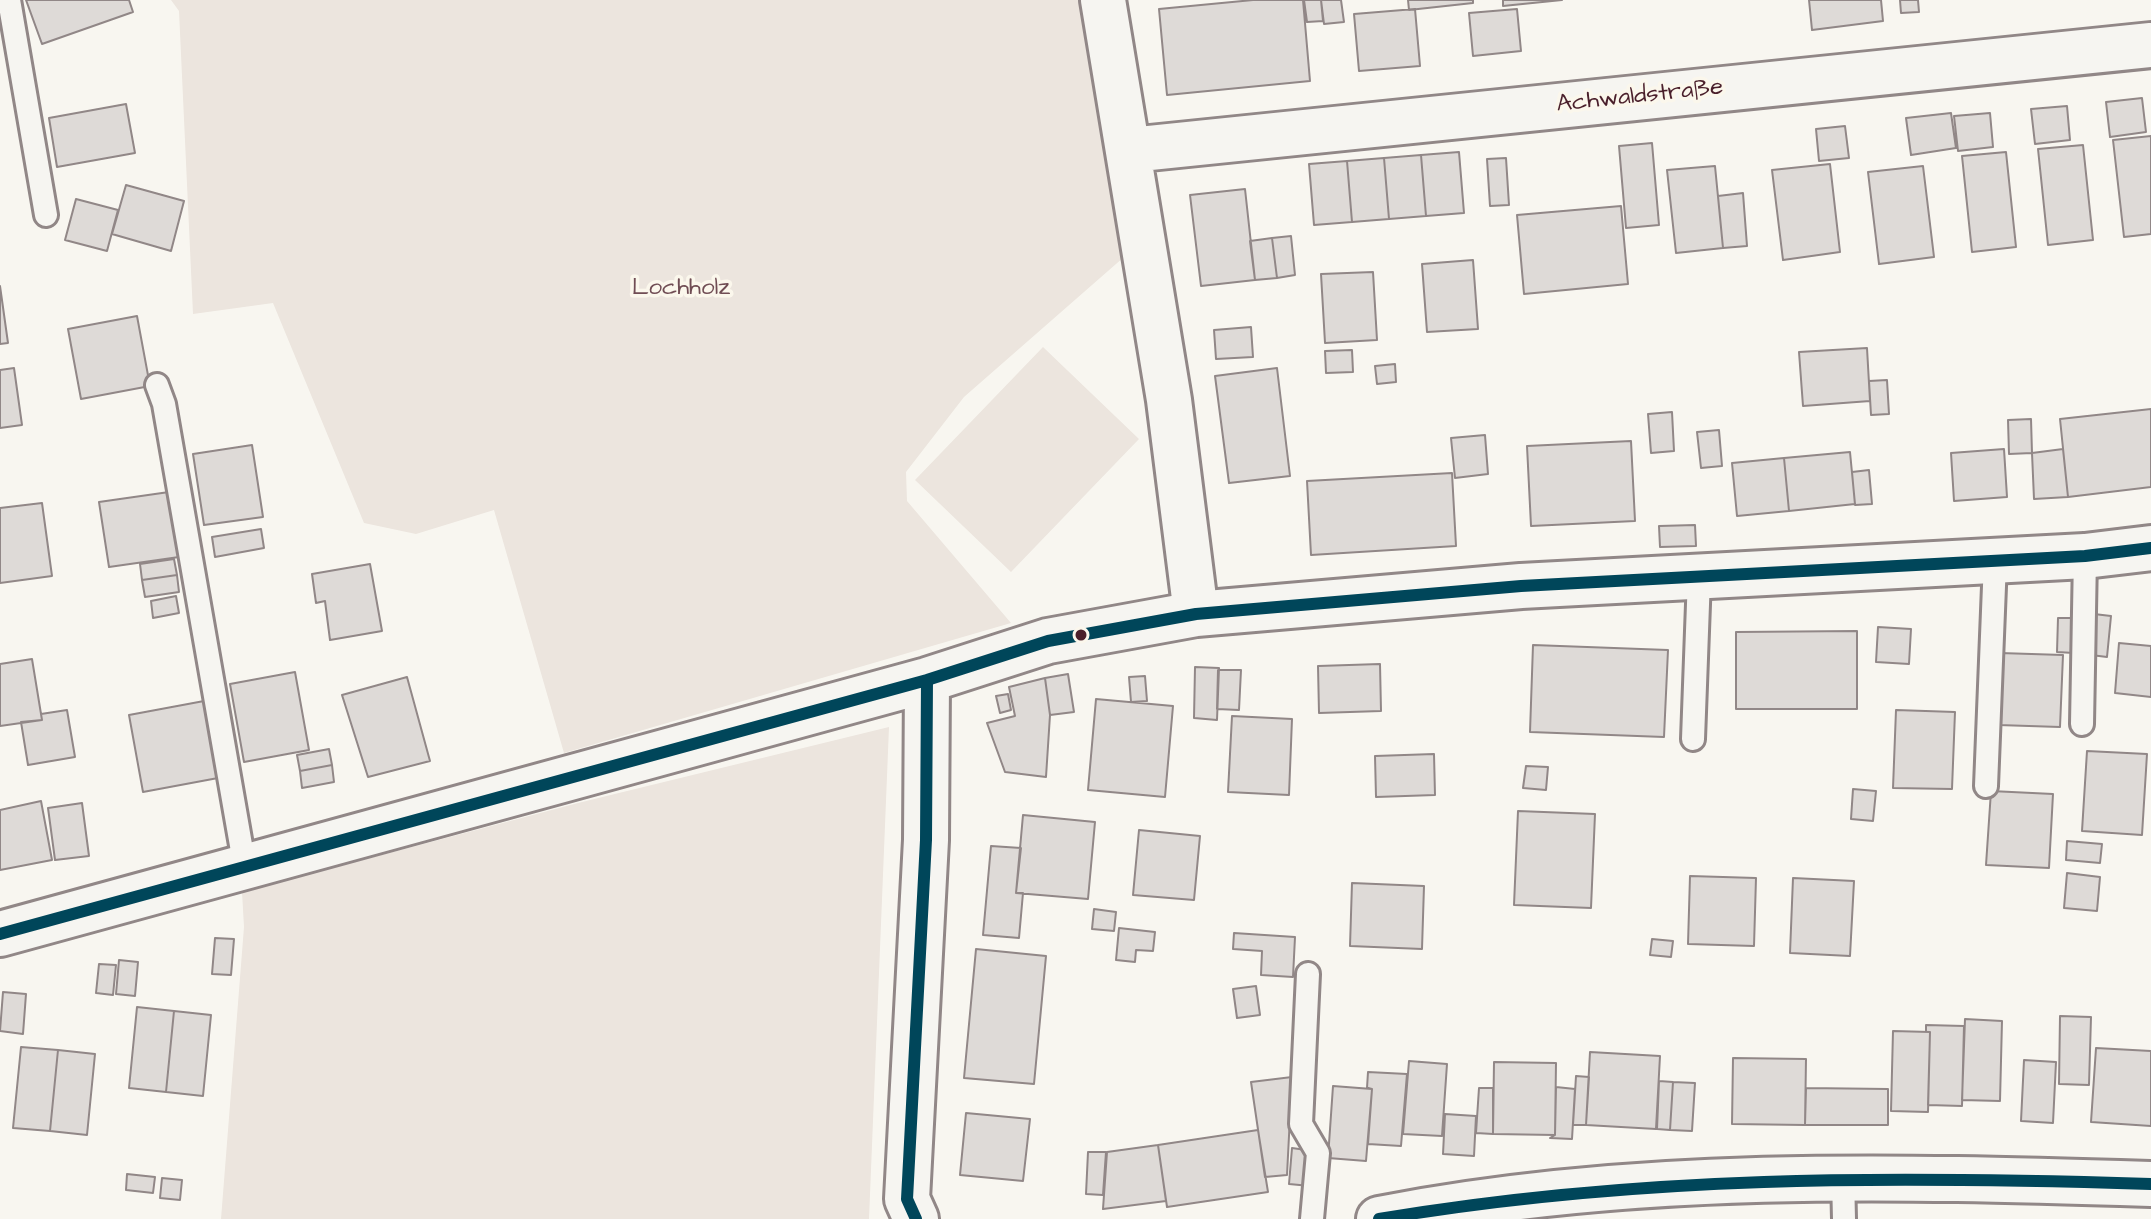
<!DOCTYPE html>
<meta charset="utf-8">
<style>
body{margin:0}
canvas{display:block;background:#f8f6f0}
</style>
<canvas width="2151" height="1219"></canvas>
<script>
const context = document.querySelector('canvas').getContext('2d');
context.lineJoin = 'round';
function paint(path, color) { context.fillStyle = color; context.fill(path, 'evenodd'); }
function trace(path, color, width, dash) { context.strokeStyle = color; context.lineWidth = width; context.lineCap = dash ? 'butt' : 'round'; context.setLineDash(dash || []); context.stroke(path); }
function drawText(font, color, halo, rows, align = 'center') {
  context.font = font + ' "Architects Daughter",sans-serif'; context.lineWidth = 7; context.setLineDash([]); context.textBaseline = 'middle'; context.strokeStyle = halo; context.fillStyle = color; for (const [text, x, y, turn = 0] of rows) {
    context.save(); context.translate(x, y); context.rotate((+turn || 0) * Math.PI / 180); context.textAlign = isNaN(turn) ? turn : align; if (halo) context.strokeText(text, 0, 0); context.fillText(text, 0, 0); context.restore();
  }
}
paint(new Path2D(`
 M171,0H1100L1132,250L964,397L906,472L907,501L1011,623L564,753L494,510L416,534L364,523L273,303L193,314L179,11Z
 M1043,347L1139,439L1011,572L915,480Z
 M889,727L869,1219H221L244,927L242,892L578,803Z`), '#ece5de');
const building = new Path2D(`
 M26,0H129L133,12L42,44Z
 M1253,0H1303L1310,81L1167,95L1159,9Z
 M1304,0H1321L1323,21L1307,22Z
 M1321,0H1341L1344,22L1324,24Z
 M1408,0H1473V3L1409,10Z
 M1503,0H1562L1503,6Z
 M1809,0H1881L1883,21L1812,30Z
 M1900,0H1918L1919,12L1901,13Z
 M1415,9L1420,66L1359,71L1354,14Z
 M1517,9L1521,51L1473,56L1469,13Z
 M2142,98L2146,132L2110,137L2106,102Z
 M126,104L135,153L57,167L49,118Z
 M2067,106L2070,140L2035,144L2031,109Z
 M1951,113L1956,148L1911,155L1906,118Z
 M1990,113L1993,147L1958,151L1954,116Z
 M1845,126L1849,158L1819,161L1816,129Z
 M2151,136V234L2124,237L2113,140Z
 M1652,143L1659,225L1626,228L1619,146Z
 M2083,145L2093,240L2048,245L2038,149Z
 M1459,152L1464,213L1426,216L1421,155Z
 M2006,152L2016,247L1972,252L1962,156Z
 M1421,155L1426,216L1389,219L1384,158Z
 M1384,158L1389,219L1352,222L1347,161Z
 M1506,158L1509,205L1490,206L1487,159Z
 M1347,161L1352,222L1314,225L1309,164Z
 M1830,164L1840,252L1783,260L1772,170Z
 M1715,166L1723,248L1676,253L1667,170Z
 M1923,166L1934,257L1879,264L1868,172Z
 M126,185L184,201L171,251L112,234Z
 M1245,189L1255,280L1201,286L1190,195Z
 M1743,193L1747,246L1723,248L1718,196Z
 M76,199L118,210L107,251L65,240Z
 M1621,206L1628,284L1524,294L1517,215Z
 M1291,236L1295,275L1277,278L1272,238Z
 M1272,238L1277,278L1255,280L1250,241Z
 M1473,260L1478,329L1427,332L1422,264Z
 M1373,272L1377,340L1325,343L1321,274Z
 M0,286L8,343L0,344Z
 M137,316L150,386L81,399L68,329Z
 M1251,327L1253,357L1216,359L1214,330Z
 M1867,348L1870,401L1803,406L1799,352Z
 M1352,350L1353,372L1326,373L1325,351Z
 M1395,364L1396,382L1377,384L1375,366Z
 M14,368L22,425L0,428V370Z
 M1277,368L1290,476L1229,483L1215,376Z
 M1887,380L1889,414L1871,415L1869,381Z
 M2151,409V487L2068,497L2060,419Z
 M1672,412L1674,451L1651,453L1648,414Z
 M2031,419L2032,453L2009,454L2008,420Z
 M1719,430L1722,466L1701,468L1697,432Z
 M1485,435L1488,474L1455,478L1451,438Z
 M1631,441L1635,521L1531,526L1527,446Z
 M252,445L263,517L204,525L193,454Z
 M2004,449L2007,497L1954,501L1951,453Z
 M2063,449L2068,497L2034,499L2032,453Z
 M1850,452L1855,504L1789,511L1784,458Z
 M1784,458L1789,511L1737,516L1732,463Z
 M1869,470L1872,504L1855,505L1852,472Z
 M1452,473L1456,546L1311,555L1307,481Z
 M169,492L179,557L109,567L99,502Z
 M42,503L52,576L0,583V508Z
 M1695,525L1696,546L1660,547L1659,526Z
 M261,529L264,548L215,557L212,537Z
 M174,559L177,575L142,580L140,564Z
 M370,564L382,631L330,640L325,601L316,603L312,574Z
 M177,575L179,592L145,597L142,580Z
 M176,596L179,613L153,618L151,601Z
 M2094,614L2111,616L2107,657L2091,655Z
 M2058,618H2075L2074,653L2057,652Z
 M1878,627L1911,629L1909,664L1876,662Z
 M1857,631V709H1736V632Z
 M2119,643L2151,646V697L2115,693Z
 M1533,645L1668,650L1664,737L1530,732Z
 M2000,653L2063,655L2060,727L1998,725Z
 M32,659L42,720L0,726V664Z
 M1380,664L1381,711L1319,713L1318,666Z
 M1195,667L1219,668L1217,720L1194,718Z
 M1218,670H1241L1239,710L1217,709Z
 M295,672L309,750L244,762L230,684Z
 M1068,674L1074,712L1050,715L1045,678Z
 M1145,676L1147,701L1131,702L1129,677Z
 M407,677L430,761L368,777L342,695Z
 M1045,678L1050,715L1046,777L1005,772L987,723L1015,716L1009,687Z
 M1008,694L1011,710L1000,713L996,696Z
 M1096,699L1173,706L1165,797L1088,790Z
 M204,701L218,778L143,792L129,715Z
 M67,710L75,757L28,765L21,722L42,720L41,714Z
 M1896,710L1955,712L1952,789L1893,788Z
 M1232,716L1292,719L1289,795L1228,792Z
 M329,749L332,765L300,771L297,755Z
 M2087,751L2147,754L2142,835L2082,831Z
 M1434,754L1435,795L1376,797L1375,756Z
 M332,765L334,782L302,788L300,771Z
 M1526,766L1548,767L1546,790L1523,788Z
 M1853,789L1876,791L1873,821L1851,819Z
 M1991,791L2053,794L2049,868L1986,865Z
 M41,801L52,860L0,870V810Z
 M82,803L89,856L55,860L48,808Z
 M1518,811L1595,814L1591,908L1514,905Z
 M1023,815L1095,822L1088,899L1016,893Z
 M1139,830L1200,836L1194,900L1133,895Z
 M2067,841L2102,844L2100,863L2066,860Z
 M991,846L1021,848L1016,893H1023L1019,938L983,935Z
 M2067,873L2100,877L2097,911L2064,908Z
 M1690,876L1756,878L1754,946L1688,944Z
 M1793,878L1854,881L1850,956L1790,953Z
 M1352,883L1424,886L1422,949L1350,946Z
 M1094,909L1116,912L1114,931L1092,929Z
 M1119,928L1155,932L1153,951L1136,950L1135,962L1116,960Z
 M1234,933L1295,937L1293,977L1261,975L1262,951L1233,949Z
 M215,938L234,939L231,975L212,974Z
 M1652,939L1673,941L1671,957L1650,955Z
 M976,949L1046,956L1034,1084L964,1078Z
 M119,960L138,962L135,996L116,994Z
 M99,964L116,965L113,995L96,993Z
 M1256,986L1260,1015L1237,1018L1233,989Z
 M3,992L26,994L23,1034L0,1031Z
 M137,1007L174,1011L166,1092L129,1088Z
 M174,1011L211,1015L203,1096L166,1092Z
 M2060,1016L2091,1017L2089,1085L2059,1084Z
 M1965,1019L2002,1021L2000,1101L1962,1100Z
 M1926,1025L1964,1026L1962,1106L1928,1105L1930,1032H1926Z
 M1893,1031L1930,1032L1928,1112L1891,1111Z
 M21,1047L58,1050L50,1131L13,1128Z
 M2096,1048L2151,1051V1126L2091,1122Z
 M58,1050L95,1054L87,1135L50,1131Z
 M1590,1052L1660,1056L1656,1129L1586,1125Z
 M1733,1058L1806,1059L1805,1125L1732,1124Z
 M2024,1060L2056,1062L2053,1123L2021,1121Z
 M1409,1061L1447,1064L1442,1136L1403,1134Z
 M1494,1062L1556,1063L1555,1135L1493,1134Z
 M1368,1072L1407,1074L1401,1146L1368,1144L1372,1089L1367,1088Z
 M1576,1076L1589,1077L1586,1125H1573Z
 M1292,1077L1287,1175L1265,1177L1251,1082Z
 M1659,1081L1673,1082L1670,1130L1657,1129Z
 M1673,1082L1695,1083L1692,1131L1670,1130Z
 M1333,1086L1372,1089L1366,1161L1328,1158Z
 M1556,1087L1575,1089L1572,1139L1550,1138L1555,1135Z
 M1479,1088H1493V1134L1476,1133Z
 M1806,1088L1888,1089V1125H1805Z
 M966,1113L1030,1119L1023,1181L960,1175Z
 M1445,1114L1476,1116L1474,1156L1443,1154Z
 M1258,1130L1268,1192L1167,1207L1158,1145Z
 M1158,1145L1166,1201L1103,1209L1107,1152Z
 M1292,1148L1313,1151L1310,1186L1289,1184Z
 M1088,1152H1106L1103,1195L1086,1194Z
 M127,1174L155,1177L153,1193L126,1190Z
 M162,1178L182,1180L180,1200L160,1198Z`);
paint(building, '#dedad7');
trace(building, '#918787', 2);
const service = new Path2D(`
 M9,0L46,215
 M157,385L164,404L245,868
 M2082,724L2085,556
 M1693,739L1699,577
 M1986,786L1995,561
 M1308,974L1301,1124L1318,1153L1312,1219
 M1843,1176L1844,1219`);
const minor = new Path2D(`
 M1103,0L1169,400L1196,614
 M1130,150L2151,45
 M0,934L927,680L1048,641L1196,614L1521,586L2085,556L2151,548
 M916,1219L907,1199L926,840L927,680
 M1379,1219C1634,1169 1892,1176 2151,1184`);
trace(service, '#918787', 28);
trace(minor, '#918787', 50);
trace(service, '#f6f5f1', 22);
trace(minor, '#f6f5f1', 44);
trace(new Path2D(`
 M0,934L927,680L1048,641L1196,614L1521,586L2085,556L2151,548
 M916,1219L907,1199L926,840L927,680
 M1379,1219C1641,1175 1886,1176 2151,1184`), '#00465a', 12);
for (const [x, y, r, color] of [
 [1081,635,7,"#4a1f2b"]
]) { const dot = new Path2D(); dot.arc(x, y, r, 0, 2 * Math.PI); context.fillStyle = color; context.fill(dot); trace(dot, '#fbf7ec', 3); }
drawText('24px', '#4a1f2b', '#fbf7ec', [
 ["Achwaldstraße",1640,97,-6]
]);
drawText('24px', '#704d54', '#fbf7ec', [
 ["Lochholz",681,289]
]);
</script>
